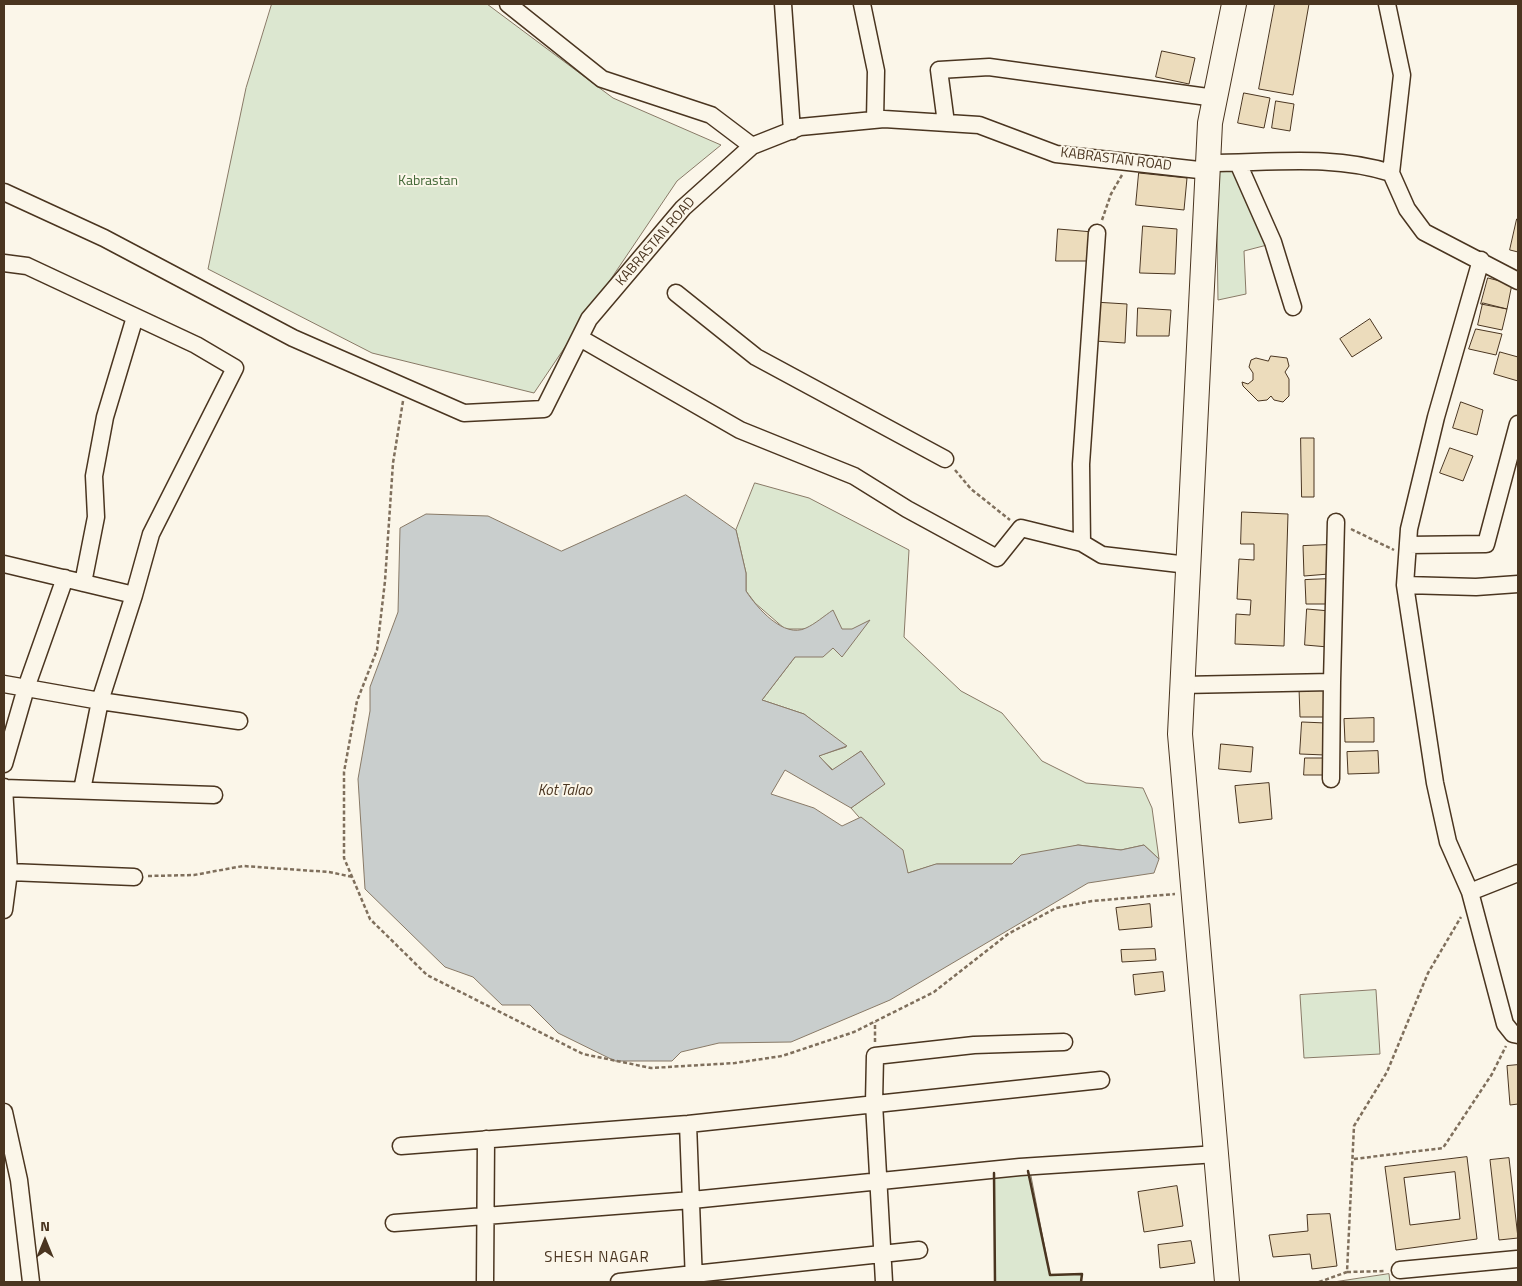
<!DOCTYPE html>
<style>
body{margin:0}
#map{position:relative;width:1522px;height:1286px;overflow:hidden;background:#fbf6e9;font-family:"Titillium Web",sans-serif}
canvas{display:block}
.frame{position:absolute;inset:0;border:5px solid #4a3520;pointer-events:none}
.north{position:absolute;left:20px;top:1216px;width:50px;height:50px;-webkit-text-stroke:4px #fbf6e9;paint-order:stroke;rotate:0deg;font-size:14px;font-weight:700;line-height:20px;text-align:center;color:#4a3520}
.north::after{content:'';display:block;margin:auto;width:18px;height:22px;background:#4a3520;clip-path:polygon(50% 0,100% 100%,50% 72%,0 100%)}
</style>
<div id="map">
<canvas width="1522" height="1286"></canvas>
<div class="frame"></div>
<div class="north">N</div>
</div>
<script>
const context = document.querySelector('canvas').getContext('2d');
context.lineJoin = 'round';
function paint(path, color) { context.fillStyle = color; context.fill(path, 'evenodd'); }
function trace(path, color, width, dash) { context.strokeStyle = color; context.lineWidth = width; context.lineCap = dash ? 'butt' : 'round'; context.setLineDash(dash || []); context.stroke(path); }
function drawText(font, color, halo, rows, align = 'center') {
  context.font = font + ' "Titillium Web",sans-serif'; context.lineWidth = 4; context.setLineDash([]); context.textBaseline = 'middle'; context.strokeStyle = halo; context.fillStyle = color; for (const [text, x, y, turn = 0] of rows) {
    context.save(); context.translate(x, y); context.rotate((+turn || 0) * Math.PI / 180); context.textAlign = isNaN(turn) ? turn : align; if (halo) context.strokeText(text, 0, 0); context.fillText(text, 0, 0); context.restore();
  }
}
const green = new Path2D(`
 M272,4H487L613,98L721,145L677,181L534,393L372,353L208,269L246,88Z
 M1236,169L1267,245L1244,251L1246,294L1218,300L1216,171Z
 M755,483L809,498L909,550L904,637L961,691L1002,713L1042,761L1086,783L1143,788L1152,808L1159,859L1144,845L1121,850L1078,845L1012,864H937L908,873L851,808L884,784L861,751L833,770L818,756L846,747L804,714L762,700L795,657L804,629H785L755,603L746,591V573L736,530Z
 M1376,990L1380,1054L1304,1058L1300,995Z
 M1030,1171L1050,1275L1082,1274L1081,1282H995L994,1173Z
 M1389,1274L1390,1282H1334Z`);
paint(green, '#dce7d0');
trace(green, '#887966', 1);
const water = new Path2D(`
 M686,495L736,530L746,573V591C757,608 784,639 806,628C815,624 824,616 833,610L842,629H852L870,620L842,657L833,648L823,657H795L762,700L804,714L847,746L819,756L832,770L861,751L885,784L851,808L785,770L771,794L814,808L842,826L861,817L903,850L908,873L936,864H1012L1021,855L1078,845L1121,850L1144,845L1159,859L1154,873L1088,883L890,1000L791,1042L719,1043L681,1052L672,1061H615L558,1033L530,1005H502L473,977L445,967L365,889L358,779L370,711V687L398,612L400,528L426,514L488,516L561,551Z`);
paint(water, '#c9cecd');
trace(water, '#887966', 1);
const building = new Path2D(`
 M1275,4H1309L1293,95L1259,89Z
 M1162,51L1195,58L1189,84L1156,77Z
 M1244,93L1270,98L1264,128L1238,123Z
 M1276,101L1294,104L1290,131L1272,128Z
 M1139,173L1187,178L1184,210L1136,205Z
 M1517,219H1518V252L1510,250Z
 M1143,226L1177,229L1175,274L1140,273Z
 M1058,229L1093,232L1092,261H1056Z
 M1488,278L1512,284L1507,309L1481,304Z
 M1094,302L1127,304L1125,343L1095,341Z
 M1483,303L1507,309L1502,330L1478,325Z
 M1138,308L1171,310L1169,336H1137Z
 M1370,319L1382,338L1352,357L1340,339Z
 M1476,329L1502,334L1496,355L1469,349Z
 M1500,352L1518,357V381L1494,374Z
 M1271,356L1287,358L1289,366L1285,372L1289,379V396L1283,402L1274,400L1271,396L1267,400L1258,401L1243,386L1242,382L1248,384L1253,380V373L1249,367L1251,360L1256,358L1268,361Z
 M1461,402L1483,410L1477,435L1453,428Z
 M1301,438H1314V497H1302Z
 M1450,448L1473,456L1463,481L1440,473Z
 M1242,512L1288,514L1284,646L1235,644L1236,614L1250,615L1251,600L1237,599L1239,559L1254,560V544H1241Z
 M1328,545L1329,574L1304,576L1303,546Z
 M1329,579V604H1306L1305,580Z
 M1307,609L1330,611L1328,647L1305,645Z
 M1325,687L1326,717H1300L1299,688Z
 M1374,718V742H1345L1344,719Z
 M1302,722L1326,723L1325,755L1300,754Z
 M1221,744L1253,747L1251,772L1219,769Z
 M1378,751L1379,773L1348,774L1347,752Z
 M1305,758H1324V775H1304Z
 M1269,783L1272,819L1239,823L1235,786Z
 M1150,904L1152,927L1119,930L1116,908Z
 M1155,949L1156,960L1122,962L1121,950Z
 M1163,972L1165,991L1135,995L1133,975Z
 M1518,1065V1104L1510,1105L1507,1066Z
 M1467,1157L1477,1239L1396,1250L1385,1167ZM1455,1172L1460,1219L1410,1225L1404,1178Z
 M1509,1158L1518,1238L1499,1240L1490,1160Z
 M1177,1186L1183,1226L1144,1232L1138,1192Z
 M1330,1214L1337,1266L1312,1269L1310,1254L1273,1257L1269,1235L1308,1231L1307,1215Z
 M1191,1241L1195,1263L1160,1268L1158,1245Z`);
paint(building, '#ecdcbc');
trace(building, '#4a3520', 1);
const minor = new Path2D(`
 M508,4L602,79L711,115L752,146
 M783,4L792,131
 M862,4L876,71L875,120
 M1387,4L1402,75L1391,173
 M946,123L939,70L989,67L1215,98
 M1208,163C1269,163 1333,154 1391,173L1407,209L1424,232L1518,281
 M1238,163L1273,242L1293,307
 M4,192L104,238L293,338L464,413L544,409L589,319L683,208L752,146L800,127L884,119L979,125L1056,154L1208,171
 M1481,260L1436,417L1409,529L1405,585L1435,783L1448,842L1470,892L1505,1024L1513,1034L1518,1035
 M4,263L27,266L196,345L235,368L151,534L134,595L100,701L82,790
 M676,293L756,357L945,459
 M580,338L740,430L854,476L907,509L997,558L1021,528L1082,543L1102,555L1188,565
 M1082,543L1081,464L1097,233
 M1408,545L1486,544L1518,424
 M4,564L134,595
 M83,583L96,517L94,476L105,417L135,317
 M1405,585L1476,587L1518,584
 M4,684L100,701L239,721
 M1182,685L1332,682L1336,522
 M4,764L26,688L65,578
 M1331,779L1332,682
 M4,787L9,872L4,910
 M4,788L214,795
 M9,872L134,877
 M1470,892L1518,873
 M4,1112L19,1180L31,1282
 M688,1124L694,1282
 M401,1146L688,1124L1101,1080
 M394,1223L692,1200L1020,1167L1217,1154
 M1400,1270L1517,1259
 M485,1282L486,1139
 M619,1282L919,1250
 M884,1282L874,1103L875,1056L974,1045L1064,1042`);
const highway = new Path2D(`
 M1227,1282L1180,734L1210,123L1234,4`);
trace(minor, '#4a3520', 19);
trace(highway, '#4a3520', 26);
trace(new Path2D(`
 M1102,220L1111,194L1122,175
 M403,401L393,463L385,581L377,650L357,701L344,772V858L370,919L427,975L583,1054L651,1068L735,1063L782,1056L854,1032L934,992L1008,934L1056,908L1092,901L1175,894
 M955,470L971,489L1010,520
 M1351,529L1394,550
 M148,876L194,875L243,866L329,872L353,877
 M875,1042V1022
 M1354,1159L1443,1148L1492,1074L1506,1046
 M1347,1272L1385,1271
 M1319,1282L1347,1272L1354,1126L1387,1072L1428,973L1461,917`), '#7f6f5c', 2.5, [4, 2.5]);
trace(minor, '#fbf6e9', 16);
trace(highway, '#fbf6e9', 24);
trace(new Path2D(`
 M1028,1171L1050,1275L1082,1274L1081,1282
 M994,1173L995,1282`), '#4a3520', 2.5);
drawText('14px', '#4a3520', '#fbf6e9', [
 ["KABRASTAN ROAD",1116,160,7],
 ["KABRASTAN ROAD",656,242,-49]
]);
drawText('14px', '#436837', '#fbf6e9', [
 ["Kabrastan",428,182]
]);
drawText('italic 15px', '#4a3520', '#fbf6e9', [
 ["Kot Talao",565,791]
]);
context.letterSpacing = '1px';
drawText('15px', '#4a3520', '#fbf6e9', [
 ["SHESH NAGAR",597,1258]
]);
context.letterSpacing = '0px';
</script>
